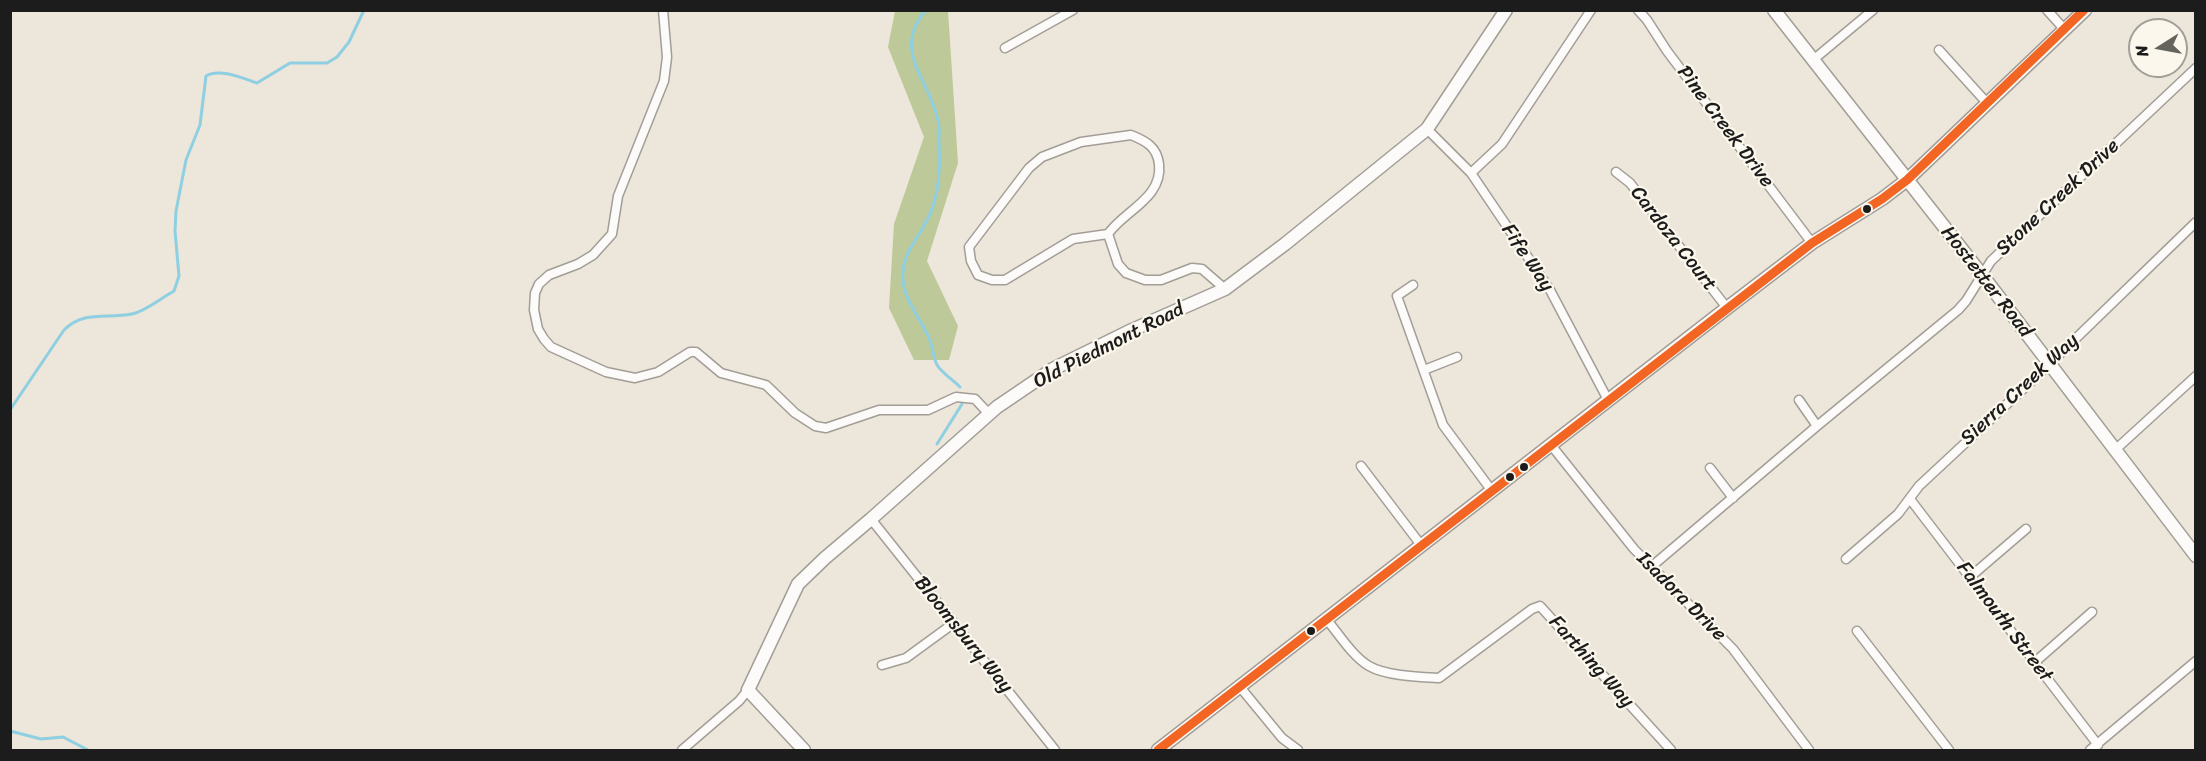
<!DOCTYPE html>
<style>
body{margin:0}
#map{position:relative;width:2206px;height:761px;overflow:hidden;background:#ede6da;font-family:Sriracha,sans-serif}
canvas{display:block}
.frame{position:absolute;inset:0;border:12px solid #1c1c1c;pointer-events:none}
.north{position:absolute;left:2128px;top:18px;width:60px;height:60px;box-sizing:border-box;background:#fbf7ec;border:2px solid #a29f99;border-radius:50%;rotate:259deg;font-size:16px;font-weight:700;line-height:24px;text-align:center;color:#1c1c1c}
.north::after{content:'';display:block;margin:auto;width:21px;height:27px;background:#65635e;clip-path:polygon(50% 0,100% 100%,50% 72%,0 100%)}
</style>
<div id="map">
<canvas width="2206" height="761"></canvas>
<div class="frame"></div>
<div class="north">N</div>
</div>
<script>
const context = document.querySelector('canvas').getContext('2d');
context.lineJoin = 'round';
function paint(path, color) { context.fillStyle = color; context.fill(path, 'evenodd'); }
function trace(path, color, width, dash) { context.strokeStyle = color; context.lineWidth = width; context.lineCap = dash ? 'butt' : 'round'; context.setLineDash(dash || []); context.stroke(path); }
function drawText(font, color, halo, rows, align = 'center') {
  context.font = font + ' Sriracha,sans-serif'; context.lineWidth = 4.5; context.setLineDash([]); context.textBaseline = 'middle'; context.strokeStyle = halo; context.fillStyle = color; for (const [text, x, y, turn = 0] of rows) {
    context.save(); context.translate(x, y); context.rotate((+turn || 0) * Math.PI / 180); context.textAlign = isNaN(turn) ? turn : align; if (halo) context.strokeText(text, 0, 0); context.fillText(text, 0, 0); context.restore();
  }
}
paint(new Path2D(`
 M895,11H948L958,163L927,261L958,326L949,360H914L889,308L894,224L924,137L888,47Z`), '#bdc998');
trace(new Path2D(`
 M926,10C891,50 929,79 938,120C940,127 939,135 939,142C940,163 940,186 933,206C925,234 900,250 903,280C905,302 921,319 929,338C933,347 933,357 937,365C942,373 953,380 960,387
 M10,410L64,330C84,310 106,319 132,314C146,311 161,298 174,291L179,276L175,231L176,211L186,160L200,125L206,76C220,68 242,78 257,83L290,63H327L337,57L349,42L364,10
 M937,444L962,404
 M10,731L41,739L63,737L88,750`), '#8ecfe1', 3);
const street = new Path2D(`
 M663,10L667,57L664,81L618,196L612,234L593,255L578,264L549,275L539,284L535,293L534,310L538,329L544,339L551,347L606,372L635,378L658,372L690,352H696L721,373L766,385L795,413L815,426L826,428L879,410H928L956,397L975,399L989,414
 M1638,10L1647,20L1667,51L1812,243
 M2047,10L2065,30
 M1005,48L1073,10
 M1939,50L1987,103
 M1813,60L1873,10
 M1427,129L1471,173L1550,290L1608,400
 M1131,135C1146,141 1157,147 1159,164C1163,198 1125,210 1108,234L1073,239L1005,280H992L978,275L971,261L969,247L1029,168L1042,157L1081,142Z
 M1616,172L1630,183L1727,308
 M1471,173L1502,144L1591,10
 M1108,234L1118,264L1126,273L1145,280H1161L1192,268L1202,269L1225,289
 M1413,285L1397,296L1443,425L1492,491
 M1424,370L1457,357
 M1799,400L1817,426
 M1551,445L1634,549L1733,649L1809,750
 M2115,450L2196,376
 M1361,466L1421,545
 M1710,468L1733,498
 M1910,499L2098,745
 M871,519L1055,750
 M1846,559L1898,514L1919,486L2036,377L2196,222
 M1651,567L1817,426L1958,310L1966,301L1991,261L2196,68
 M1970,577L2026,529
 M1327,620C1338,633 1353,657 1369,666C1386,676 1420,677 1439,678L1532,609L1540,606L1671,750
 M1857,631L1949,750
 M2035,662L2092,612
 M882,665L906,658L954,623
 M1240,687L1282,738L1298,750
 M682,750L739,701L748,690
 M2090,750L2196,661`);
const secondary = new Path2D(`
 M1774,10L1982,275L2196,556
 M804,750L748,690L798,584L825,558L871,519L997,407L1053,369L1132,330L1225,289L1285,244L1427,129L1506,10
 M1158,750L1727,308L1812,243L1882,199L1907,180L2085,10`);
trace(street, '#a29e97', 11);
trace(secondary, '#a29e97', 15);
trace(street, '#fcfbf9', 8);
trace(secondary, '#fcfbf9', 12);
trace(new Path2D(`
 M1158,750L1812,243L1882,199L1907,180L2084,10`), '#f26522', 9);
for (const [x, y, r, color] of [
 [1867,209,5,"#1c1c1c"],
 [1524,467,5,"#1c1c1c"],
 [1510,477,5,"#1c1c1c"],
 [1311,631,5,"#1c1c1c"]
]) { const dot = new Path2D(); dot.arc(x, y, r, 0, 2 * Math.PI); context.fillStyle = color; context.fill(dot); trace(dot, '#fbf7ec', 2); }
drawText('20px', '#1c1c1c', '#fbf7ec', [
 ["Pine Creek Drive",1725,127,53],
 ["Stone Creek Drive",2058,198,-43],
 ["Cardoza Court",1673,239,52],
 ["Fife Way",1527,258,56],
 ["Hostetter Road",1986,282,52],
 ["Old Piedmont Road",1109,346,-27],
 ["Sierra Creek Way",2020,390,-43],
 ["Isadora Drive",1681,597,45],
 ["Falmouth Street",2004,622,53],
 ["Bloomsbury Way",963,635,51],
 ["Farthing Way",1591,662,48]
]);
</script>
